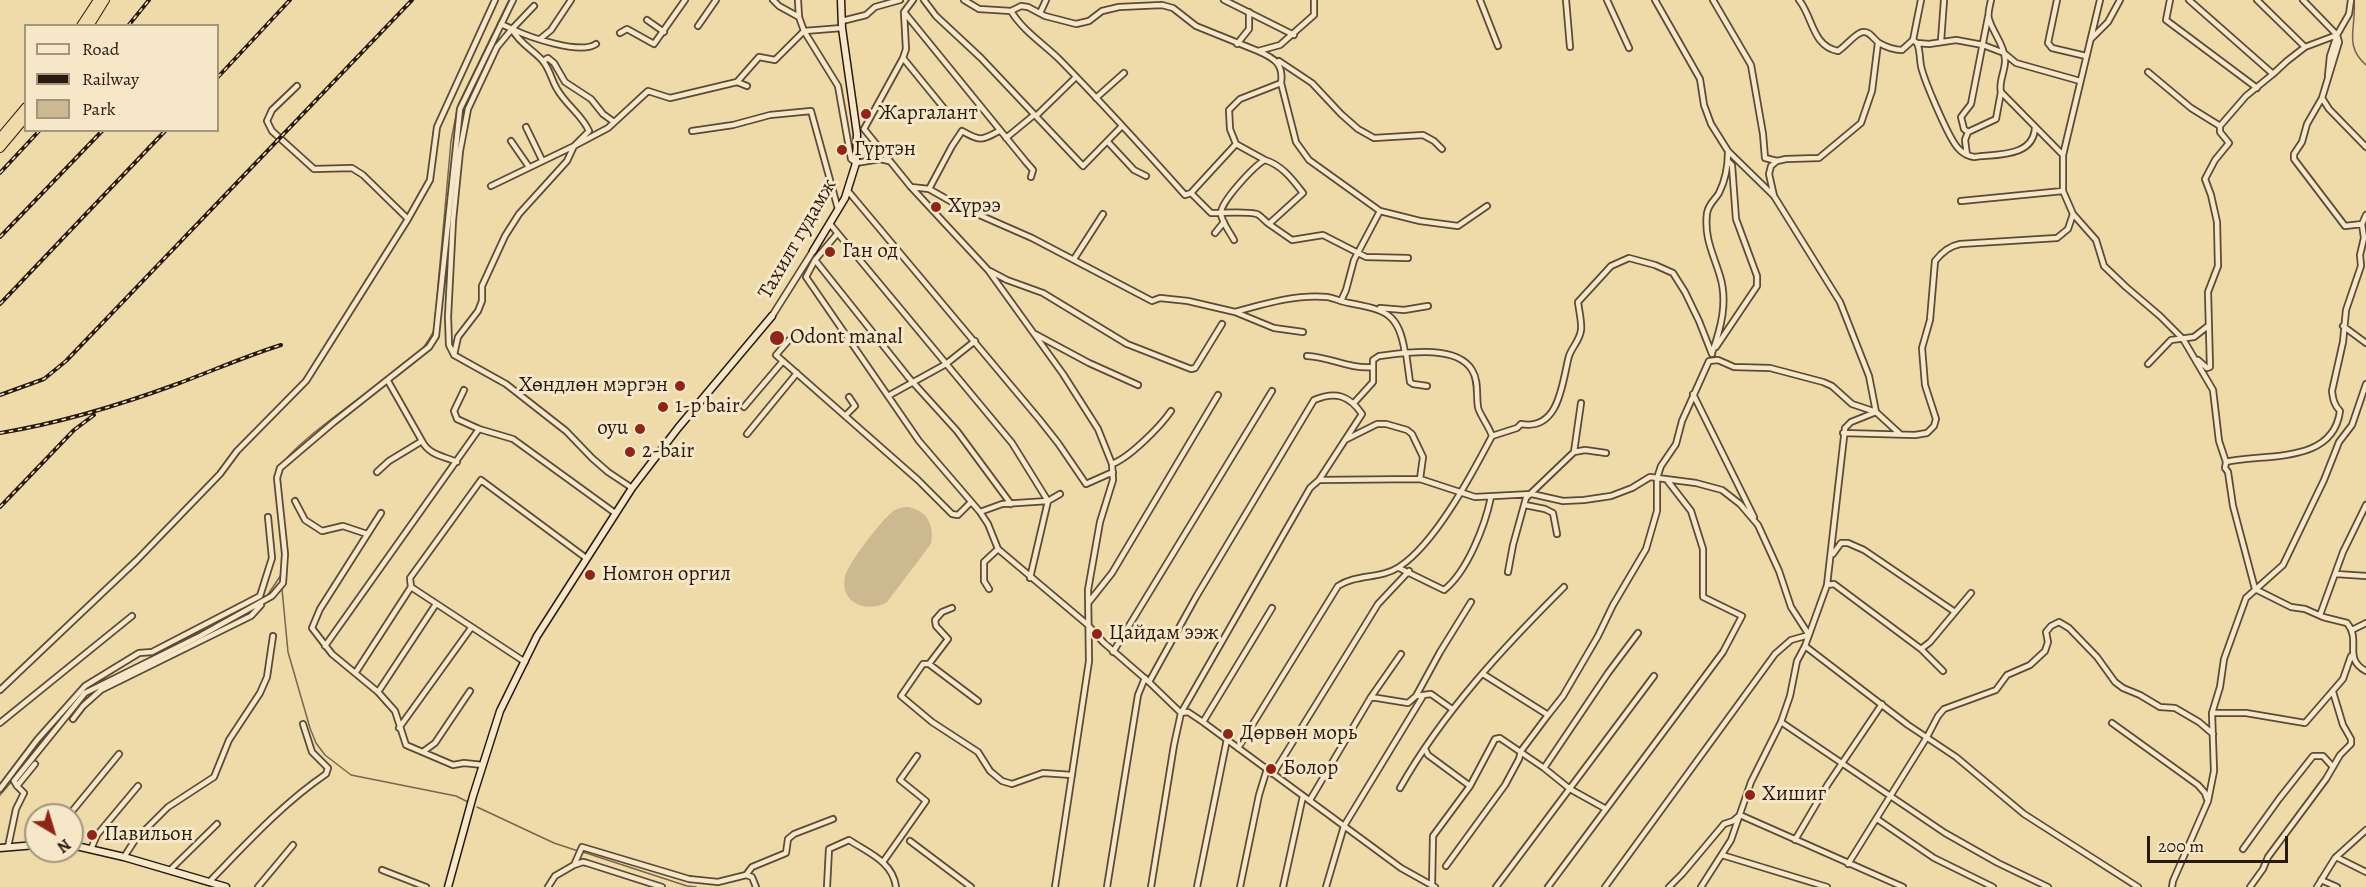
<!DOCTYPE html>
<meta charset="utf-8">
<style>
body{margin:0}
#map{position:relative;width:2366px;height:887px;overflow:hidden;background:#efdaaa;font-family:Alegreya,serif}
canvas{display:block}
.legend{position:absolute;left:24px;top:24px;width:195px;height:108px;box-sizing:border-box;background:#f5e7c8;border:2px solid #a3957e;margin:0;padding:8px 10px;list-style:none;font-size:18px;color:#281a0f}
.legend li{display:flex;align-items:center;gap:12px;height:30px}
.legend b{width:30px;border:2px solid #a3957e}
.north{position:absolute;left:24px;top:803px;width:60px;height:60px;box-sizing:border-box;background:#f5e7c8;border:2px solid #a3957e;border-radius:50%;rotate:142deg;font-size:16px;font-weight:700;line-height:24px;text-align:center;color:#281a0f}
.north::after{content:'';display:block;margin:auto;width:21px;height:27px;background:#8f2418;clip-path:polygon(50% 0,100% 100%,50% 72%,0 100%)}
.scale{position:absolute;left:2147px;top:836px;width:141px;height:27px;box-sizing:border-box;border:3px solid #281a0f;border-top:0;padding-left:8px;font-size:18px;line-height:21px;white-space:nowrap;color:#281a0f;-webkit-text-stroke:4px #f5e7c8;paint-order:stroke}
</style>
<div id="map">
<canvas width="2366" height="887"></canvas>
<ul class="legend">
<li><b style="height:8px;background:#f5e7c8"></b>Road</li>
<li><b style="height:8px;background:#281a0f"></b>Railway</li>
<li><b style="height:16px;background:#cdb990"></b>Park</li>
</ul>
<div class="north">N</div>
<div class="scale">200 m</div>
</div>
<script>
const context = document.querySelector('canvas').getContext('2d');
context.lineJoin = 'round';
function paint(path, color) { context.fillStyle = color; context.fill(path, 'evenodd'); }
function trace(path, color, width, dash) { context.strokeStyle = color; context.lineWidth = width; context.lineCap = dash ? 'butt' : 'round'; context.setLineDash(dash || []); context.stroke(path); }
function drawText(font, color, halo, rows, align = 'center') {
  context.font = font + ' Alegreya,serif'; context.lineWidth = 6; context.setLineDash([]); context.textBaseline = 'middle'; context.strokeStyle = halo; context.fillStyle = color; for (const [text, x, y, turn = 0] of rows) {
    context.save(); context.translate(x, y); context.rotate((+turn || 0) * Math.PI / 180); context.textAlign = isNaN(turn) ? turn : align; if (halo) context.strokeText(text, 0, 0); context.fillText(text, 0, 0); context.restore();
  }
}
paint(new Path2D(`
 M908,507C927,510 935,526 931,544L887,602C868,614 839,603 845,577C847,565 884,516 895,510C899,508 903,507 908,507Z`), '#cdb990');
trace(new Path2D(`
 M2354,0C2357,27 2343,45 2366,65
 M275,477C281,446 394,378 421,350C426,345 430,337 434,331L451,141L458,105L509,0
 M281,581L282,565
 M282,589L288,652L310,728L316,743L325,755L351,775L456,796L468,802
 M267,596L281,575
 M84,692L168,650
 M38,747L63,716
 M0,795L13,780
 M477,807L554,843L578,851
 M583,852L687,886L696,887`), '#77664c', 1.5);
const minor = new Path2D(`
 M773,0L779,6L799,17L804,31L838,86L851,159L856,163L880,159L889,161
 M798,0L799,17
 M924,0L936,16L981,58L1083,166L1122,126
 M964,0L979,9L1011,11C1023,31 1044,44 1060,60C1103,104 1144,149 1185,195L1191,193L1211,213C1222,213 1247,211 1257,214C1261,216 1265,221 1269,224L1303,193C1293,180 1282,165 1265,160C1255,165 1219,203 1221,214C1222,223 1230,232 1234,240
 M1224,0L1294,35
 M1480,0L1498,46
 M1566,0L1570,47
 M1607,0L1629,48
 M1713,0L1751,65L1763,134L1765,158L1777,161
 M1799,0C1813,17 1812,46 1838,51C1846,46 1852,37 1860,33C1869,29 1873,39 1879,43C1886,47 1895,50 1902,50L1913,40
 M1921,0L1913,40L1917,43L1929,44L1956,40L1983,45L2004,53L2016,63L2080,81
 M1991,0C1990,6 1987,14 1989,19C1993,33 2004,44 2005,59C2006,70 1998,82 2001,92L2063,155V191L2073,214L2096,240L2104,266L2126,287L2160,316L2183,339L2213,390L2219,441L2226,462L2225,468L2228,472L2233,506L2255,589L2291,607L2305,609L2323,617L2347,623C2362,641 2342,658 2366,671
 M2057,0L2048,43L2052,48L2086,56
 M2170,0L2166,20L2257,88
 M2189,0L2273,74
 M2257,0L2305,47
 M2303,0L2337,35L2339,42L2322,98L2329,109L2366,147
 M1011,11L1021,6L1028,7L1045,16L1076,24L1089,21L1102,11L1119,7L1162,5L1173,8L1196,26L1258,51L1280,45L1314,15V0
 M904,12L1026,162L1033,170L1031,177
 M1040,13L1046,0
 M647,20L664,32
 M842,21L866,15L875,7L900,0
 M501,24L512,29L534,6
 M698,26L716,0
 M512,29C529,37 580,55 596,44
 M620,33L627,29L654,44L685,0
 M540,39L551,30L571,0
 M2091,39L2108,22L2120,0
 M1941,41L1944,0
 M1917,43C1921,52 1919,61 1922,70C1926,84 1949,139 1958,148C1962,153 1968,156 1974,157C1998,154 2034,157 2035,127
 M1237,44L1249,29V12
 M1258,51C1274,58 1284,64 1281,83L1296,142L1309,160L1380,211
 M903,58L947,112
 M543,61L548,58L554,63L565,82L591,99L603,114L614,122
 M1279,61L1312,83L1341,114L1358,129L1374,138L1423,135L1434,141L1442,149
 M2148,72L2191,108L2220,126V132L2229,143L2215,160L2205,179L2211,195L2217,222L2218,266L2208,292L2210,367L2207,368L2198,360
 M2328,76L2330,56L2337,35
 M737,82L747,86
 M297,86L272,110L267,121L272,131L314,169L352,168L363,175L408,219
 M1096,98L1124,73
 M2322,98L2307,124L2302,142L2294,154V159L2345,226L2362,224
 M1036,116L1076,77
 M2220,126L2246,96L2273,74L2287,61L2305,47L2337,35L2349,14L2351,0
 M526,127L542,160
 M864,129L911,187L988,270L1063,374L1098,429L1112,464L1113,480L1100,522L1088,590L1089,661L1055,887
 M864,129L903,58L906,49L904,12L913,0
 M692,131L733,125L770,115L811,111L838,209
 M1968,132L1964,129L1961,117L1971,104L1988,17
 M1006,138L1034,115
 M511,141L529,167
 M1108,142L1134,170L1146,176
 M1236,144L1230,129L1229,110L1240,99L1281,83
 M1967,155L1965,140L1968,132L1996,119L2001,92
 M2063,155L2100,0
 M491,186L574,146L589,131C582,115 566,105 557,89C551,79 550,69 542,60C532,49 519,43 512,29
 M911,187L929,189L959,206L1032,238L1152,301L1160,298L1188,301L1235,312L1274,328L1303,332
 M929,189L952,146L962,131C980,141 981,141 999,131
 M848,191L1039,419L1058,443L1086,484L1113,472
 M1191,193L1236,144L1265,160
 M1774,196L1769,174L1771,166L1777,161L1786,159L1819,158L1861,123L1872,91L1878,43
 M1961,201L2063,191
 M830,224L1012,443L1048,501L1030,578
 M1269,224L1292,240L1323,235L1366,257L1408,258
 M1215,233L1224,222
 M837,234L815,260L806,277L919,441L980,512L988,524L998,549L1088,625L1103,642L1149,682L1181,713L1188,712L1203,722L1401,868L1435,887
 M1074,259L1103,214
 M815,260L909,378L957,431L1011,504
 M990,271L1007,280L1043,293L1127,344L1191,369L1195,368L1222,324
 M1341,301L1346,290L1354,260L1380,211L1420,221L1458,226L1487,206
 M1380,308L1404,310L1428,306
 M1235,312C1264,304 1296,294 1327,297C1334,298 1342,302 1349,303C1386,310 1399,313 1405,353
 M2343,326L2366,343
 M1035,334L1089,363L1138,385
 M789,340L776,355L918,480L952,514L958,515L971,502
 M1716,347L1757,286V276L1736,219L1732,165L1728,161
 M1406,353L1410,382L1413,384L1427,386
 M1712,353C1721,328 1728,302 1720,276C1713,253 1704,238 1707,213C1709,203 1715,200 1719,193C1725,181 1728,165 1728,152
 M454,355L449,345L448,317L453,220L460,151L468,109L497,47L512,29
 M1307,356C1330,357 1349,369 1372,367
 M2148,364L2171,340L2194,337L2208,326
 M388,381L422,441
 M464,390L454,411L457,419L479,429L513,439L615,513
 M1693,394L1754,517
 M888,396L946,364L975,341
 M1354,403L1373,382V360L1379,356C1404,353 1456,344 1472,370C1479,381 1476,395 1478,407C1478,412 1490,428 1492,436
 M744,407L783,361
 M845,416L855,406L849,397
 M1843,433L1915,435L1927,433L1934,426L1936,419L1925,385L1922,348L1930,320L1935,261C1942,252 1949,246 1960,244L2057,238L2068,229L2073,214
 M747,434L797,373
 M1574,452L1581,403
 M2226,462C2264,453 2333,465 2340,411C2334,405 2333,399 2332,391L2343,342L2346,310L2361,266L2360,255L2364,238L2362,224L2366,215
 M1112,464C1129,458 1160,427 1171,411
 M377,472L389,461L422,441C429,455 443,456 457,462
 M1319,480L1345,440L1377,424H1386L1407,430L1412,434L1423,457L1420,479
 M632,488L608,472L592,458L566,431L506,384L454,355L458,337L478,311L482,301V286L505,236L519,214L567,161L574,146L608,128L648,91L670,98L737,82L759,57L775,60L804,31L842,28
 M295,501L305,520L322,531L343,526L367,534
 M1525,505L1545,509L1553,513L1557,534
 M980,512L1002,504L1048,501L1060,494
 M381,513L320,609L312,628L332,654L378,692L395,711L406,745L453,765L464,763L483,765
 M1833,554L1841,543H1848L1864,550L1955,612
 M1399,568L1444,590C1467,572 1485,526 1491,497
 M1508,572L1513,545L1526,498L1574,452L1585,450L1606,453
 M2336,574L2366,576
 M1827,585L1834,584L1921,649L1943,671
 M411,587L525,662
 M989,589L984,581V562L998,549
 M1089,602L1112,573L1218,395
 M2320,615L2343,552L2366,505
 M2352,630L2366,623
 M325,646L479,429
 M1805,646L1908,725L1956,757L2024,814L2138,887
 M1921,649L1930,642L1971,593
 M1113,652L1272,391
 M929,664L948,639L936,626L935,620L942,612L952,608
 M356,672L411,587L410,578L481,480L586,558
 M1149,682L1196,597L1314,400C1335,391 1349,395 1362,414L1345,440
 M0,690L137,560L220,474L237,451L306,381L408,219L430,180L437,127L495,0
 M378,692L436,604
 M1416,696L1440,652L1471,602
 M1371,697L1408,703L1416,696L1431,694L1452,709
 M978,701L929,664H923L901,696L932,722L978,752L990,771L1002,781L1012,784L1043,773L1072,775
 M2212,713L2220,687L2224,659L2246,598L2283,565L2324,480L2339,442L2352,425L2366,384
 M1548,715L1563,696L1598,636L1613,605L1646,549L1657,511V478L1661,466L1676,444L1682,421L1709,361L1718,360L1734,367L1770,368L1823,382L1832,386L1852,404L1876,412L1869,376L1840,302L1774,196L1728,151L1711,124L1704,105L1700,79L1655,0
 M73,719L83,706L101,690L251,616L261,605
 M1203,722L1272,608
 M1781,722L1945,833L1998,863L2048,887
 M0,723L132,616
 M2112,723L2198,785L2205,793L2207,799
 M399,728L471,628
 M1238,748L1338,586C1356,574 1381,579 1399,567C1435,544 1472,474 1492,436L1517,428L1521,424C1560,431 1562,382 1569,356C1572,347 1580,340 1581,330C1582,322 1579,311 1578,302L1611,266L1629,258L1655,265L1673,273L1685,292L1699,321L1712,354
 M1425,749L1428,755L1470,786
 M424,751L435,743L470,691
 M1544,768L1608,673L1638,633
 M1273,774L1378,604L1409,571
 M17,786L14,781L85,693L200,636L272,596L283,583L285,554L277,478L280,468L334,422L429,347L436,336L460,109L513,0
 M1400,788C1443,712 1503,648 1564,587
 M0,789L37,740L85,686L139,653L152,652L260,596L272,558L268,517
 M1310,800L1371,697L1401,654
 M69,815L119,754
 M1877,819L1934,858L1993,887
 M1795,840L1828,784L1882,704
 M910,841L971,887
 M8,847L16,809L24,793L17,786L35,764
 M91,849L97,835L138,786
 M2243,849L2279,799L2313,756H2323L2333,767
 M1722,855L1827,887
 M124,857L135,840L168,807L214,777L229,740L260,693L267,677L273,636
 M2336,857L2366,872
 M883,862L926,801L900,780L917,756
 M1848,864L1927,737L1938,716L1944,709L1996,690L2007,675L2030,665L2045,651L2048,642L2046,632L2051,626L2059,622L2069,628L2097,657L2115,682L2123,688L2140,695L2160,707L2175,708L2199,722L2213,734
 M574,865L583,862L587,863L662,887
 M1446,866L1505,785L1519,759L1521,751L1548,715L1483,674
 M170,870L217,824
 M382,870L426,887
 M746,875L752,867L786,853L788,839L794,834L833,819
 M2321,880L2337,887
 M209,882C246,844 282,804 326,774L328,768L312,752L303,724
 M1432,886L1433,836L1470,786L1495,739L1500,738L1544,768L1570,789L1606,809
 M258,887L293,845
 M548,887L555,876L574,865L582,847L689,879L718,882L746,875L752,877L756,887
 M827,887L829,849L849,840C869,853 893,862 896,887
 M1107,887L1138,695L1145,678
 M1151,887L1174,745L1181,713L1310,488L1319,480L1420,479L1475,497L1532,494L1563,501L1584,500L1611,496L1632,488L1650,477L1696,483L1722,490L1740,504L1758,525L1779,571L1791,607L1809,635L1791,640L1775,654L1605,887
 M1197,887L1227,739
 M1240,887L1259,795L1267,769
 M1283,887L1303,796
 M1326,887L1344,826L1423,696
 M1496,887L1654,676
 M1548,887L1723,652L1742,616L1703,597V549L1691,511L1667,480
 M1669,887L1682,874L1724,824L1733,821L1740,815L1903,887
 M1701,887L1731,840L1751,782L1781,722L1790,696L1797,661L1805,646L1827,585L1845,428L1851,422L1876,412L1900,434
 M2172,887L2173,881L2208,801L2214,771L2212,713H2246L2305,723L2343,679L2351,656
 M2250,887L2263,869L2268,857L2326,779L2340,755L2351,744V739L2343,725L2333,692
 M2317,887L2335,858L2366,830`);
const tertiary = new Path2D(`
 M772,316L813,251`);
const secondary = new Path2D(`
 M813,251L845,198L856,163L857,134L842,28L841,0
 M72,845L124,857L226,887
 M0,848L36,845
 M448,887L473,796L500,711L537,636L632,488L678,428L772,316`);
const trunk = new Path2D(`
 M81,26L98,0
 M89,26L105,0
 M0,138L26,107
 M0,148L26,117`);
trace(minor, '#5a4a36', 8);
trace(tertiary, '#5a4a36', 8);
trace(secondary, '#281a0f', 9);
trace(trunk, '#281a0f', 10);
trace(minor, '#f5e7c8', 4.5);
trace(tertiary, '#f5e7c8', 5);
trace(secondary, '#f5e7c8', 6);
trace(trunk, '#efdaaa', 8);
const rail = new Path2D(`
 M128,26L149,0
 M218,77L290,0
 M0,173L40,130
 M0,237L103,130
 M0,304L166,130
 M0,395L44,379L66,361L412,0
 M0,433C60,423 120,405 177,384C212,371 246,356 281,345
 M0,507L74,430L94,415`);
trace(rail, '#281a0f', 4);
trace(rail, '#f5e7c8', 1.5, [4.5]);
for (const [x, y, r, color] of [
 [866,114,6,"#8f2418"],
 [842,150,6,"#8f2418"],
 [936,207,6,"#8f2418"],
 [830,252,6,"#8f2418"],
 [777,338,8,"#8f2418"],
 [680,386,6,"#8f2418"],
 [663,407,6,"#8f2418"],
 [640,429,6,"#8f2418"],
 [630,452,6,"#8f2418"],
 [590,575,6,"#8f2418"],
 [1097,634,6,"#8f2418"],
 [1228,734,6,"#8f2418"],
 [1271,769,6,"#8f2418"],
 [1750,795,6,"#8f2418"],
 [92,835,6,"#8f2418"]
]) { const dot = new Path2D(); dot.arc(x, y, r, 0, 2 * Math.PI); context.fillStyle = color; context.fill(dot); trace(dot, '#f5e7c8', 2); }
drawText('21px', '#281a0f', '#f5e7c8', [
 ["Жаргалант",878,114],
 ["Гүртэн",854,150],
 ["Хүрээ",948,207],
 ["Ган од",842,252],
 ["Odont manal",790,338],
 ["Хөндлөн мэргэн",668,386,"right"],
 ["1-p bair",675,407],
 ["oyu",628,429,"right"],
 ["2-bair",642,452],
 ["Номгон оргил",602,575],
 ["Цайдам ээж",1109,634],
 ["Дөрвөн морь",1240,734],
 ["Болор",1283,769],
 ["Хишиг",1762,795],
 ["Павильон",104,835]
], 'left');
drawText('21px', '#281a0f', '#f5e7c8', [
 ["Тахилт гудамж",798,239,-60]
]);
</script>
